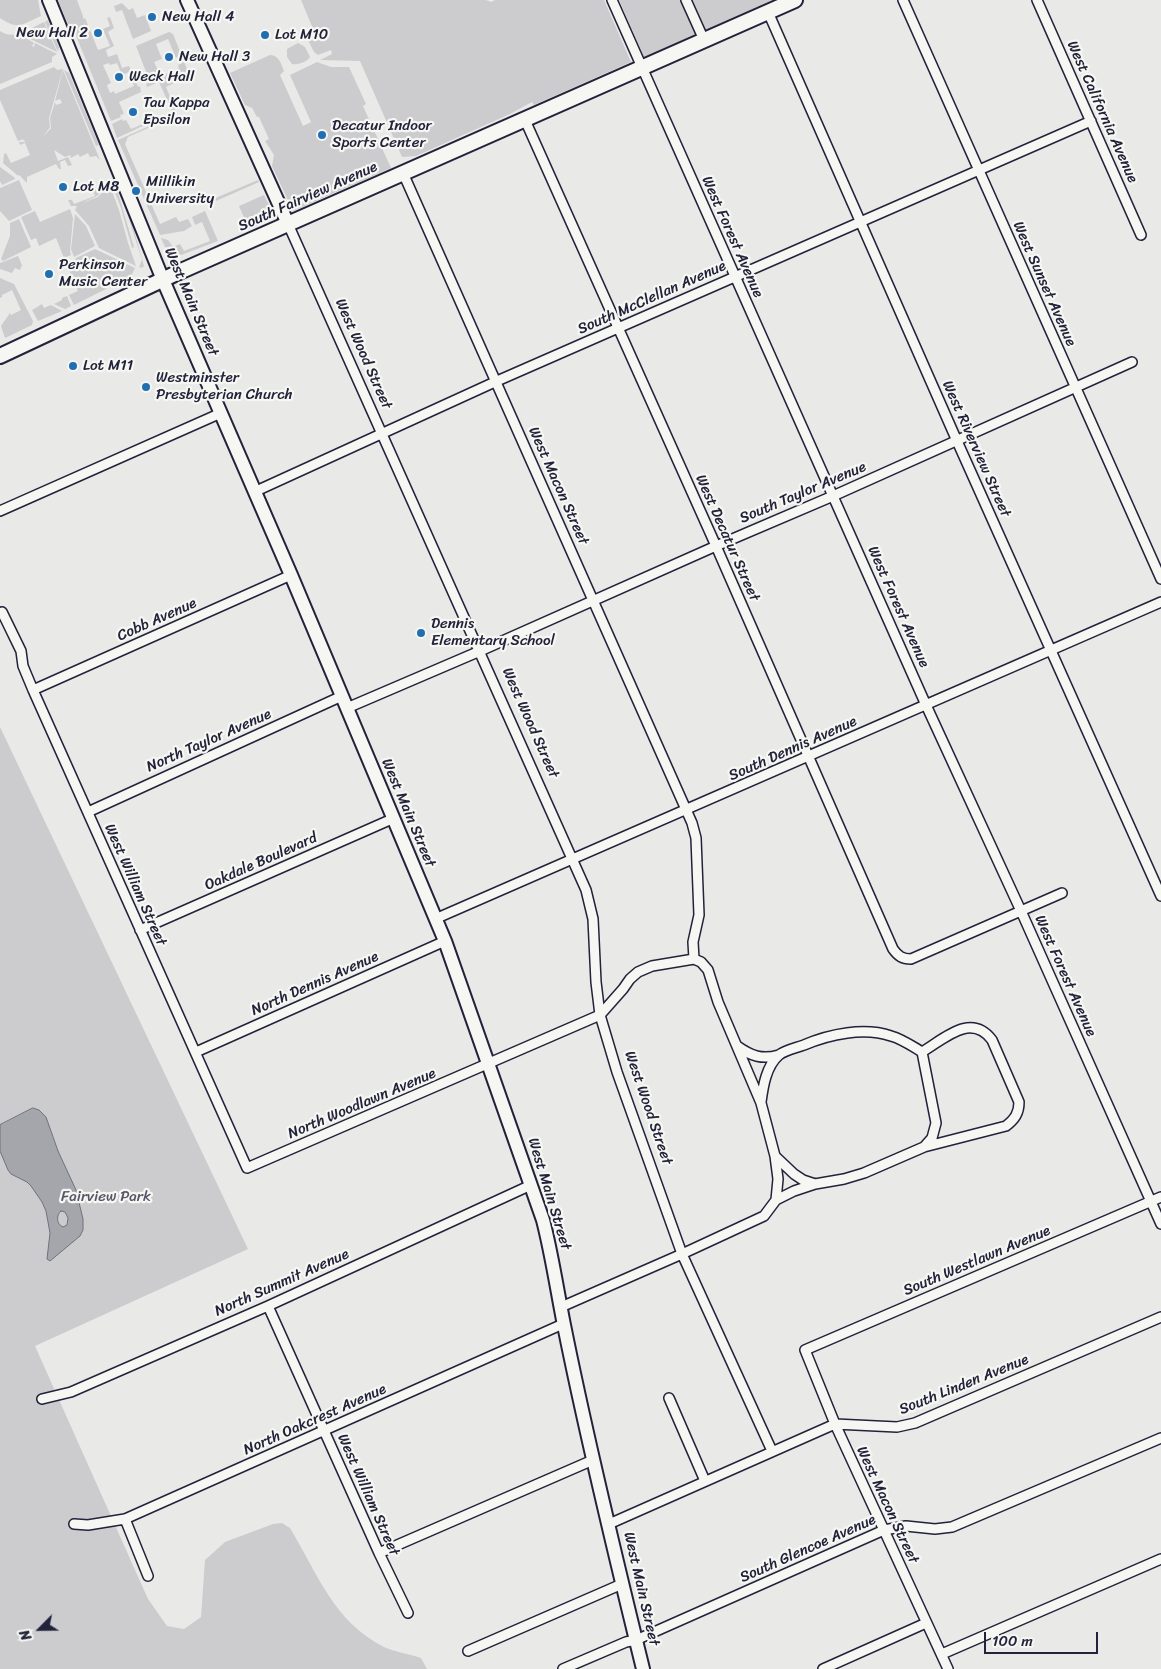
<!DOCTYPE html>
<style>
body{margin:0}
#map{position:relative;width:1161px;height:1669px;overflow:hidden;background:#e9e9e7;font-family:Sriracha,sans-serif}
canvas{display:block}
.north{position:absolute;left:15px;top:1604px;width:50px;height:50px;-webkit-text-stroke:4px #f6f6f2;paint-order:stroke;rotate:247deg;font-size:14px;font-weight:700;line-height:20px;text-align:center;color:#22223b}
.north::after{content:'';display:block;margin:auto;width:18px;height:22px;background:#22223b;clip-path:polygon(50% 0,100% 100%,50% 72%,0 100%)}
.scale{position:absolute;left:984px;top:1632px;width:114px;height:22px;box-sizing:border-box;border:2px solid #22223b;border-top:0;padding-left:6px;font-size:15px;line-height:18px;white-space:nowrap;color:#22223b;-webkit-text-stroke:4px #f6f6f2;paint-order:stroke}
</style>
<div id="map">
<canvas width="1161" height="1669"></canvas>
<div class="north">N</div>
<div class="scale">100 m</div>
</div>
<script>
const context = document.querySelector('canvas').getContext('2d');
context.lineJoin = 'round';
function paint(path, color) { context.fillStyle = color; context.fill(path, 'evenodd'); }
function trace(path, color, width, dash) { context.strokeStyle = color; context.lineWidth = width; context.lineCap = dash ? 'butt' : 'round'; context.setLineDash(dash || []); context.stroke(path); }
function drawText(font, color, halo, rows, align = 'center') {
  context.font = font + ' Sriracha,sans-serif'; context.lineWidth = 4.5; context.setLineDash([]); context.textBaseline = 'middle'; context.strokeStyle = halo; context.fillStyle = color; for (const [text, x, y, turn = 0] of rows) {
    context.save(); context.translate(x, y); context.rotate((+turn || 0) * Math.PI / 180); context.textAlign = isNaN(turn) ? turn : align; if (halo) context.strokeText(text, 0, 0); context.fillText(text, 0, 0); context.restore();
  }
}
paint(new Path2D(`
 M0,0H38L41,16C22,24 19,31 0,18Z
 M58,0H77L83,16V19L85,18L88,25L84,26L86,31L90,30L98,50L110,46L103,29L110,26L107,18L110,17L114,28L108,32L114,46L106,50L108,57L117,54L122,68L129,66L138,87L140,86L141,92L119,102L124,114L120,115L121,117L111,121L74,31L70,29ZM109,63L110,65L117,63L122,75L129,72L134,86L115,94L114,91L110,93L107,85L111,83L103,65Z
 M301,0H486L491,2L495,0H604L631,62L534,105L532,102L510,114L416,156L402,157L360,61L320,60L332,54L331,50L318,55L314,52L307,38L309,34L314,31Z
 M619,0H772L644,57Z
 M122,3L129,10L133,8L137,18L145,15L151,31L133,39L122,10L116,12L114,6Z
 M48,20L59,47L58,52L45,22Z
 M44,22L57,52L20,34L34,43L32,46L34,47L35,43L57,54L52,57V62L0,84V31C15,41 28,29 44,22Z
 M169,32L173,34L187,69L192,74L166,87L176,111L173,113L159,82L147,87L146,84L150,82L136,46ZM168,39L176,58L179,57L182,63L178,65L179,68L161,76L154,62L162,59L156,44Z
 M298,43L305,47L310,57C307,62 298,65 292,64L287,57V49Z
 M270,55C279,55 281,64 284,71L280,75L303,126L311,122L290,75L317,62L331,67H349L366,104L363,106L391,168L293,211L272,166L274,155L265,141L269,139L259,117H257L252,108L245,105L230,73Z
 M54,67L57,70L63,69L49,118L50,127L43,137L51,128L50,118L55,102L56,105L62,103L60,99L55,101L63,70L100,160L96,156L90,157L88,153L80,157L78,154L71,158L70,155L65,157L54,150L58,161L68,157L72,165L68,166L65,160L60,162L61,169H59L56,164L27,177V183L21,177V176L17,175L3,163L4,154L6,153L11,163L30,155L25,143L20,145L19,142H26L23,140L24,139L18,141L0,100V90Z
 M64,70L69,73L99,145L96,146Z
 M122,119L123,121L126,120L131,129L148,122L149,123L117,138L112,124Z
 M163,120L164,121L128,137L125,144L160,224L176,217L179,222L188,219L192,226L184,231L160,235L118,140Z
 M0,167L15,178V179L2,185L0,181Z
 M106,178L109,184L97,196L82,203L98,197L109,185L110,186L119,210L128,243L136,266L99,248L89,226L75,210L77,206H71L68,200H72L74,204L95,196L93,190L105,185L107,182Z
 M19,180L32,210L9,221L0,211V188Z
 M258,180L259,182L207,205L206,202Z
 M118,185L128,209L144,266L142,268L139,267L142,260Z
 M116,186L134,247L132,248L121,208L113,187Z
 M264,195L275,218L249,229L239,206Z
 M70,209L73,218L70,251L71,255L64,258L56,238L39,246L36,238L31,240L21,217L35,211L40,222Z
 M205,211L218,241L181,255L165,247L161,238L168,240L173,247L180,244L184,251L210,241L202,222L195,225L192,217Z
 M75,214L86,226L95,246L74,257L71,249Z
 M19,219L31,247L3,261L1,259L10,236V223Z
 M95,249L135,268L132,274L128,278L74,305L69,295L78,291L67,265L75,261L76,258Z
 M18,256L22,265L20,270L15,268L12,273L0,269V263Z
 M0,278L14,284L33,321L32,325L5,338L1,326L10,313L11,315L21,310L12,290L2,295V297L0,298Z
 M67,296L71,306L65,309L54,304L62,300V298Z
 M42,304L44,308L51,305L62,311L38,321L32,310Z
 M0,727L248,1249L35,1346L148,1599L167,1626L184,1629L201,1617L205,1560L225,1542L273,1524L282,1523L290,1528C317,1573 334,1622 384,1647C395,1652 409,1654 421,1658L427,1669H0Z`), '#ccccce');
const water = new Path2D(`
 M33,1108L39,1110L46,1117L58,1151L76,1190L83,1219V1230L80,1236L50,1261L47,1259L50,1233L46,1211L42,1202L31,1186L27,1182L11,1174L8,1170L0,1151V1125ZM61,1211L65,1212L68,1218L67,1225L63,1227C56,1224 56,1215 61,1211Z`);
paint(water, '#a5a5ac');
trace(water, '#71717f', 1);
const street = new Path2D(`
 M612,0L926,705L1021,911L1161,1224
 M686,0L704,40
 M903,0L1161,579
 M1037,0L1141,235
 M768,12L957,441L1161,896
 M525,120L716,546L893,949C898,956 902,959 911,959L1062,893
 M403,173L692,823L696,838L699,915L693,942L694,959L701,962L708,970L718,1002L761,1103L775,1156L794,1174L803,1180L815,1184
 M288,224L586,890L593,919L596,982L600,1015L617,1072L682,1254L772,1451
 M254,492L497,381L1091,121
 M0,511L221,413
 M2,612L21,651L23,666L33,690L247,1168L600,1015L623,989L630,979L638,972L652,966L694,959
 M33,690L291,575
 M347,708L480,651L716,546L833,496L1132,362
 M88,812L342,696
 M435,919L1161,602
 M140,930L392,819
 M737,1046C751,1056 762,1060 779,1055
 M196,1052L445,941
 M922,1052C944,1039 971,1012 992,1040L1019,1102C1019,1113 1015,1119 1006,1126L924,1147
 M775,1156L778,1179L776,1200
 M268,1306L379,1553L408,1613
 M561,1307L682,1254L764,1216L776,1200L794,1191L815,1184L844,1179L864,1173L924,1147L932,1138L936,1123L922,1052C912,1046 902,1039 891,1036C864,1027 830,1034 804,1045C796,1048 785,1050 779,1055C766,1066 763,1087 761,1102
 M669,1398L705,1481
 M42,1399L71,1392L268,1306L531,1185
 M125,1519L148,1576
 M74,1524L88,1525L125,1519L563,1324
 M609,1524L835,1424L897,1427L915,1423L1161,1317
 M379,1553L593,1460
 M468,1651L622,1584
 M942,1654L1161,1559
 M563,1669L626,1642L636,1640L884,1530L906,1526L935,1529L952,1527L1161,1438
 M823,1669L926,1623
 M948,1669L835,1424L805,1350L1161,1197`);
const secondary = new Path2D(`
 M49,0L163,280L291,575L445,941L543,1220C552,1255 557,1290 564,1325C587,1440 615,1555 643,1669
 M187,0L288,224`);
const primary = new Path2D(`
 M0,356L179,272L795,0`);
trace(street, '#22223b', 12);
trace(secondary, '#22223b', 16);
trace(primary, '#22223b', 18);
trace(street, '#f6f6f2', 9);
trace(secondary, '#f6f6f2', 12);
trace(primary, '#f6f6f2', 14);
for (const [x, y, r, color] of [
 [152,17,5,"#1f6fb2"],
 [98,33,5,"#1f6fb2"],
 [265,35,5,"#1f6fb2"],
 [169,57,5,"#1f6fb2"],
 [119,77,5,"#1f6fb2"],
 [133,112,5,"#1f6fb2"],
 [322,135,5,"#1f6fb2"],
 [63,187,5,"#1f6fb2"],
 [136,191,5,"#1f6fb2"],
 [49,274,5,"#1f6fb2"],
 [73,366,5,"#1f6fb2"],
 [146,387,5,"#1f6fb2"],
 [421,633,5,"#1f6fb2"]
]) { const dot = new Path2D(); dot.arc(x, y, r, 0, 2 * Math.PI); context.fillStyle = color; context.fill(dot); trace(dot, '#f6f6f2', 2); }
drawText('15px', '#22223b', '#f6f6f2', [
 ["New Hall 4",162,17],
 ["New Hall 2",88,33,"right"],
 ["Lot M10",275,35],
 ["New Hall 3",179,57],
 ["Weck Hall",129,77],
 ["Tau Kappa",143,103],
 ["Epsilon",143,120],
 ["Decatur Indoor",332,126],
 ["Sports Center",332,143],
 ["Millikin",146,182],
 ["University",146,199],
 ["Lot M8",73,187],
 ["Perkinson",59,265],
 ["Music Center",59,282],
 ["Lot M11",83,366],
 ["Westminster",156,378],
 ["Presbyterian Church",156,395],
 ["Dennis",431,624],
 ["Elementary School",431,641]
], 'left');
drawText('15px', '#22223b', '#f6f6f2', [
 ["West California Avenue",1102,112,66],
 ["South Fairview Avenue",308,197,-24],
 ["West Forest Avenue",732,237,66],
 ["West Sunset Avenue",1044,284,66],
 ["South McClellan Avenue",652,298,-24],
 ["West Main Street",191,302,67],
 ["West Wood Street",363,354,66],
 ["West Riverview Street",976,449,66],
 ["West Macon Street",558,486,66],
 ["South Taylor Avenue",803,493,-23],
 ["West Decatur Street",727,538,66],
 ["West Forest Avenue",898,607,66],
 ["Cobb Avenue",157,620,-24],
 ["West Wood Street",530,723,66],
 ["North Taylor Avenue",209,741,-24],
 ["South Dennis Avenue",793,749,-24],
 ["West Main Street",408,813,67],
 ["Oakdale Boulevard",261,862,-24],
 ["West William Street",135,885,66],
 ["West Forest Avenue",1065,976,66],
 ["North Dennis Avenue",315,984,-24],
 ["North Woodlawn Avenue",362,1104,-23],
 ["West Wood Street",648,1108,71],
 ["West Main Street",549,1194,73],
 ["South Westlawn Avenue",977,1261,-23],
 ["North Summit Avenue",282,1283,-24],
 ["South Linden Avenue",964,1385,-22],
 ["North Oakcrest Avenue",315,1420,-24],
 ["West William Street",368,1495,66],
 ["West Macon Street",887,1505,65],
 ["South Glencoe Avenue",808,1549,-24],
 ["West Main Street",641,1589,77]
]);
drawText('15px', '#555567', '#f6f6f2', [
 ["Fairview Park",106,1197]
]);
</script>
